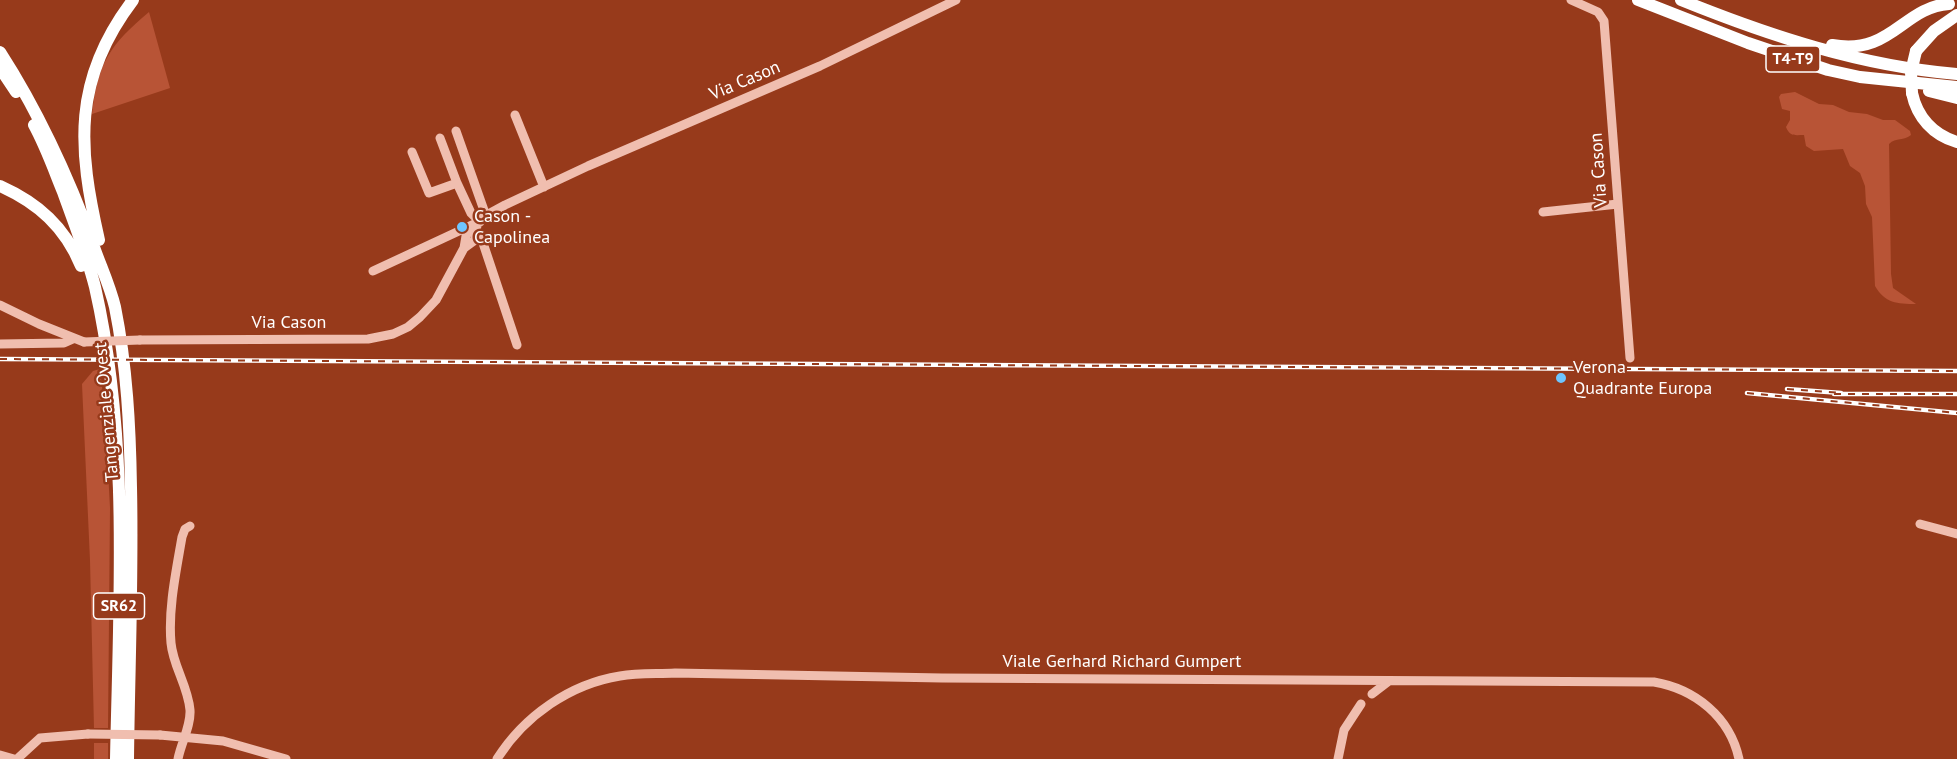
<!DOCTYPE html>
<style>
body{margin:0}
canvas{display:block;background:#973a1b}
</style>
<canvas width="1957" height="759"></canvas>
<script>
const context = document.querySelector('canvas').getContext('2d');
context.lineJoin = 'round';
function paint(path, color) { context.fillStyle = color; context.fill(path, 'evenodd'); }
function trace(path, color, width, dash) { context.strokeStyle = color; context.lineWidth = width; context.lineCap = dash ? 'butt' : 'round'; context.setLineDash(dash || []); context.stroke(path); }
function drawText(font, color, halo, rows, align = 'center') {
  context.font = font + ' "PT Sans",sans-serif'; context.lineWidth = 5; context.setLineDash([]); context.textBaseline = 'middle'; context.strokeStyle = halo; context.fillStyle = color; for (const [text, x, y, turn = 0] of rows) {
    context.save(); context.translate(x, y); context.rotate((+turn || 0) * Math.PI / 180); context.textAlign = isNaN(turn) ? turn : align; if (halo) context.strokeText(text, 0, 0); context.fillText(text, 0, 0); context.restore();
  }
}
paint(new Path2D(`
 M149,12L170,88L92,114C98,62 110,45 149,12Z
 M1795,92L1819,104L1833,105L1849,112L1867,114L1883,120H1895L1910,131L1911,135C1904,141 1896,137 1889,144L1891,274L1893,288L1916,304C1897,304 1885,303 1875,286L1872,217L1866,204L1865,186L1860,173L1850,166L1843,149L1814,151L1806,146L1804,135C1795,135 1790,137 1786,127L1790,120V111L1782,109L1779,97L1781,94Z
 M100,369L105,414L110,508L108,728H94L90,560L82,384L93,371Z
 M94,743H108V759H94Z`), '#b85436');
trace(new Path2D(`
 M1571,0L1598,12L1604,21L1630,358
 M515,115L544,187
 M456,131L486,216
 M440,138L457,183
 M412,152L429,193L457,183L471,213L480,222
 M1543,212L1618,204
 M477,234L481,237L517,345
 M464,248L466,236L469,231L483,217L505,205L588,166L820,66L956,0
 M373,271L474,224
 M0,305L39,324L84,342
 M140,340L368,339L393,334L408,327L420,317L436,300L464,248L475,240L477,225
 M0,344L64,343L73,339
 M1920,524L1957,534
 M1372,694L1389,681
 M160,735L223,741L286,759
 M0,755L14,759
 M17,759L40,738L88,734
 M178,759C181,743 191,726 190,710C188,686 173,666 171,643C168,609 176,572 182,537L185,529L190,526
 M497,759C524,716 570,684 620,676C638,673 656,674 675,673L942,678L1654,682C1695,689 1730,717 1739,759
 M1338,759L1344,730L1361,704`), '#f0beaf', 9);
trace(new Path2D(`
 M1638,0L1748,43L1828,70L1860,77L1957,87
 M1681,0C1770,36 1861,66 1957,74
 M1832,45C1891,56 1903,7 1949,4
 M1916,51L1934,31L1957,15
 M0,52C40,114 69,178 94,247C101,267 110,286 115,307C127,367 130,427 131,487C133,578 129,668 128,759
 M0,68L16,92
 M1929,91L1957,98
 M1912,93C1917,117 1933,135 1957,142
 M34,125C46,147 54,170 63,192C74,223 87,255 95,287C130,441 119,602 116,759
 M0,186C38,203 65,227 81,266
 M99,240C78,148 72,80 133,0`), '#fff', 12);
const rail = new Path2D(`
 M0,359L1957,371
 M1787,389L1841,393
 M1747,393L1957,413
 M1834,394H1957`);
trace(rail, '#fff', 4.5);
trace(rail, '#973a1b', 2, [7]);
trace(new Path2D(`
 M84,342L140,340
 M88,734L160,735`), '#f0beaf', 9);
trace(new Path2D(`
 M1912,93L1911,72L1916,51`), '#fff', 12);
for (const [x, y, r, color] of [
 [462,227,6,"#6ec5ff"],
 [1561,378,6,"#6ec5ff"]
]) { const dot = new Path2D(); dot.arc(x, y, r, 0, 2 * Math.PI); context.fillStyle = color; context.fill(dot); trace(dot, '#973a1b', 2); }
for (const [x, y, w] of [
 [1793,59,54],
 [119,606,51]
]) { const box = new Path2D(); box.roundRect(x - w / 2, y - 13, w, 26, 4.5); context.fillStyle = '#973a1b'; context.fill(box); trace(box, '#fff', 1.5); }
drawText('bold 16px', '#fff', null, [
 ["T4-T9",1793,59],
 ["SR62",119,606]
]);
drawText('18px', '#fff', '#973a1b', [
 ["Via Cason",745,81,-23],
 ["Via Cason",1599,170,-94],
 ["Via Cason",289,323],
 ["Tangenziale Ovest",107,412,-95],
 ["Viale Gerhard Richard Gumpert",1122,662]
]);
drawText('18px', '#fff', '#973a1b', [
 ["Cason -",474,217],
 ["Capolinea",474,238],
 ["Verona",1573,368],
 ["Quadrante Europa",1573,389]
], 'left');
</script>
